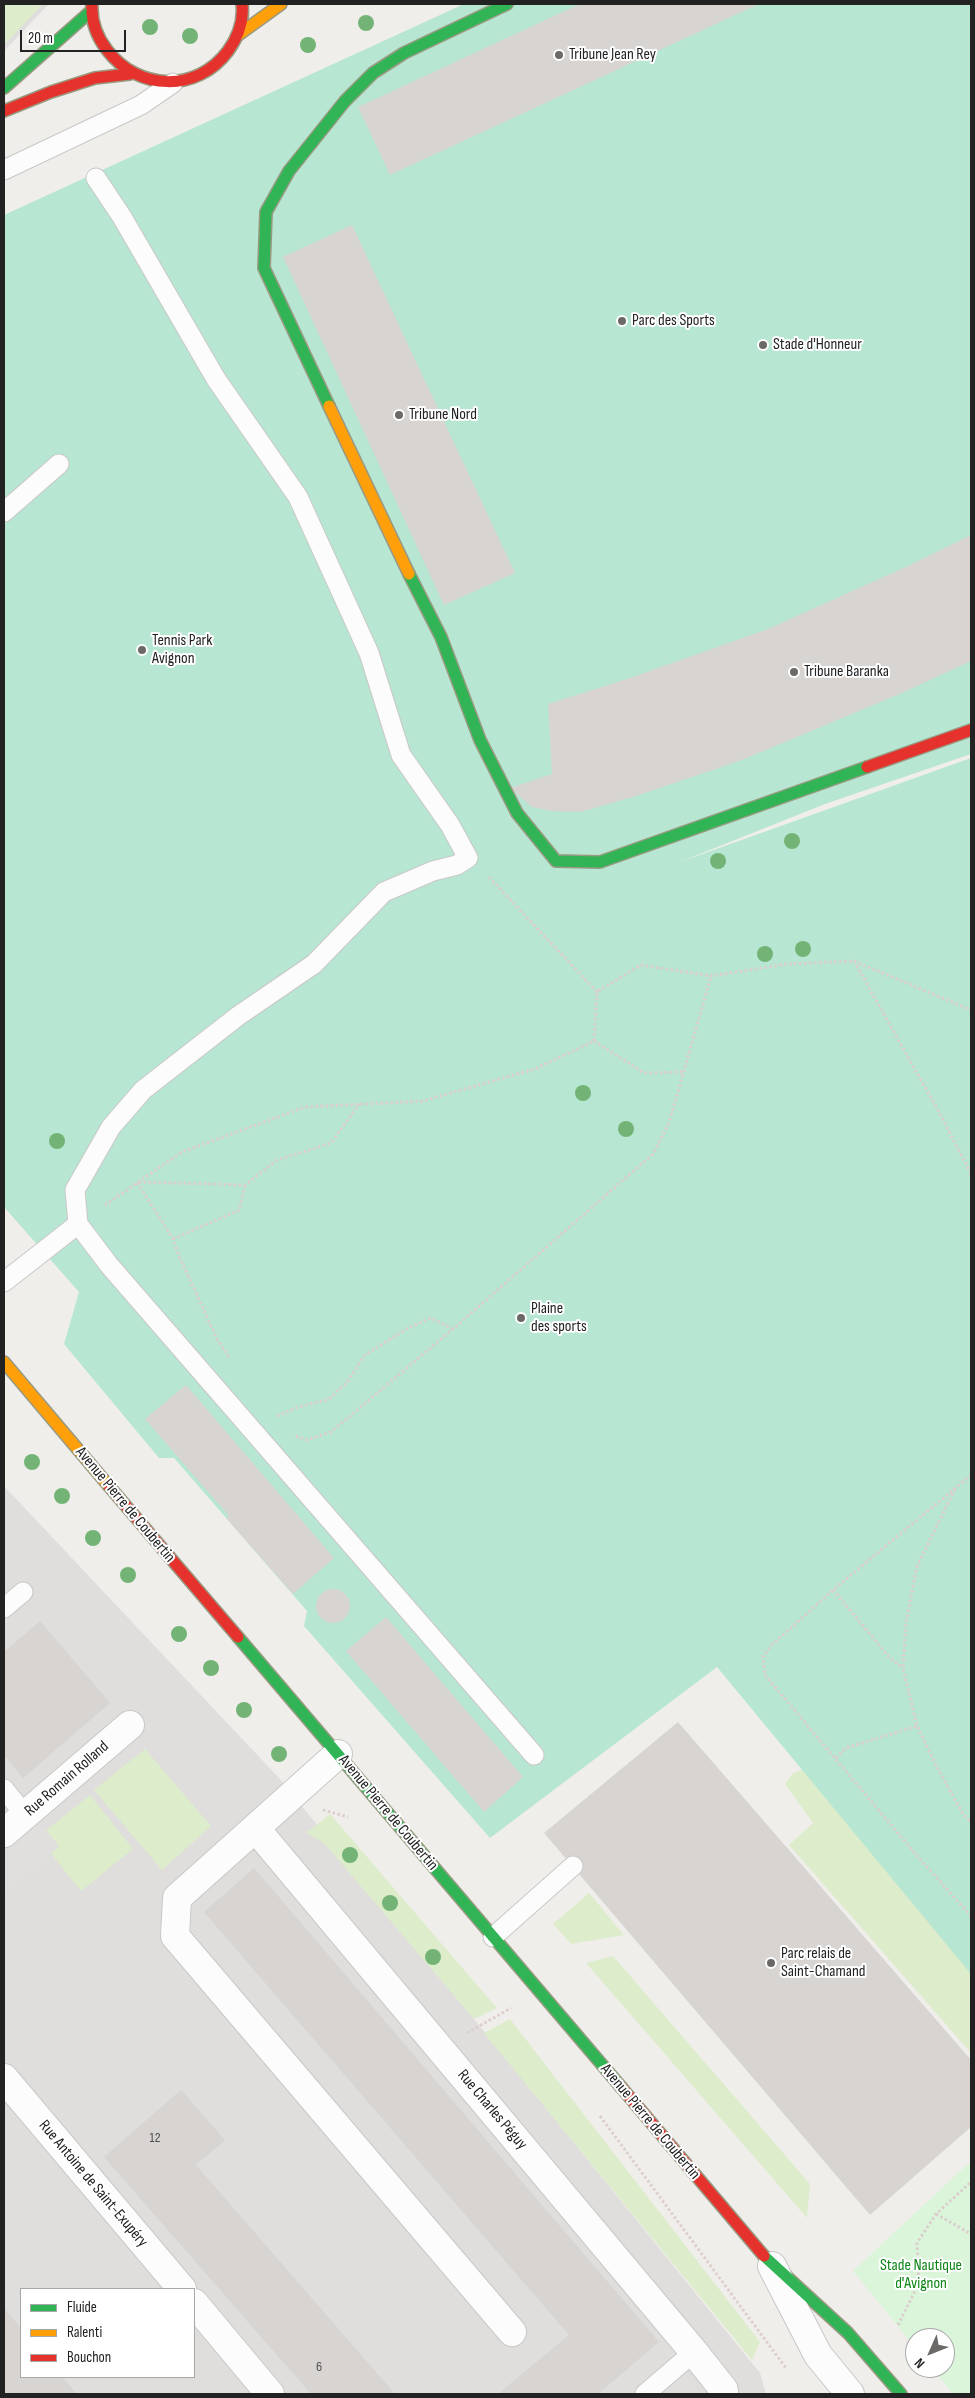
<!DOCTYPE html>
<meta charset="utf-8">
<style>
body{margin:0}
#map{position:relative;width:975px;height:2398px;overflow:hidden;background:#f0eeeb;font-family:"Sofia Sans Condensed",sans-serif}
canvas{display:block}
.frame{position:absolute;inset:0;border:5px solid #222;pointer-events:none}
.legend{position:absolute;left:20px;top:2288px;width:175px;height:90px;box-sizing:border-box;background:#fff;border:1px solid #a7a7a7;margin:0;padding:6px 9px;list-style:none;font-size:15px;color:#222}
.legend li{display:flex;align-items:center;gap:10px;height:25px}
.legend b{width:25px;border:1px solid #a7a7a7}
.north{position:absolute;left:905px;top:2328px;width:50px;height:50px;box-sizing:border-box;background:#fff;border:1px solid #a7a7a7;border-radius:50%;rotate:226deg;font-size:14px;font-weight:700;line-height:20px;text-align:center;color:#222}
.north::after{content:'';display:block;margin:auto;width:18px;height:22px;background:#6a6968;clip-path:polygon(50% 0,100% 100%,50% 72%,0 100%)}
.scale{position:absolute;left:20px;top:30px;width:106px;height:22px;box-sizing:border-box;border:2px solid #222;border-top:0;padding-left:6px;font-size:15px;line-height:18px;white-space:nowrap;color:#222;-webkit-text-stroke:4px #fff;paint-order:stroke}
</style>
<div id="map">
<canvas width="975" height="2398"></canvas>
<div class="frame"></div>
<ul class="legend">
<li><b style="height:6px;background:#30b455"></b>Fluide</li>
<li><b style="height:6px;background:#ff9f0a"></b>Ralenti</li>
<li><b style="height:6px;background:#e5322d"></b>Bouchon</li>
</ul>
<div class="north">N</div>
<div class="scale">20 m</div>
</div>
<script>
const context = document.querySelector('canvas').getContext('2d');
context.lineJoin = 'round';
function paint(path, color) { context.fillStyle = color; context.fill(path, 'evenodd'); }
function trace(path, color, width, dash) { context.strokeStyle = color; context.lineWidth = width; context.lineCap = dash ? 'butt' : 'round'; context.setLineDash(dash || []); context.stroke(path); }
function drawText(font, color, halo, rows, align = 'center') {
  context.font = font + ' "Sofia Sans Condensed",sans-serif'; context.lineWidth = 4; context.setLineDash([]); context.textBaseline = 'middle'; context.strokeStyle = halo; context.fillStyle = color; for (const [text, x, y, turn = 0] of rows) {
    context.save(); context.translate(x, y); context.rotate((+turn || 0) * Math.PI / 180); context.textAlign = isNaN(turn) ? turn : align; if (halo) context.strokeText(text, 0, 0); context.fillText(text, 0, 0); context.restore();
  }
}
paint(new Path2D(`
 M4,4H49L4,51Z
 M4,1486L280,1779L760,2373L766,2394H4ZM21,2289H194V2377H21Z`), '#dfdedc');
paint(new Path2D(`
 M4,4H43L4,45Z
 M145,1749L211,1826L162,1870L94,1790Z
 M827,1758L971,1923V2053L789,1845L813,1823L785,1784L792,1774Z
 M90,1795L133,1849L81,1891L38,1837Z
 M330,1814L497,2008L474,2019L324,1843L306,1833Z
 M589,1893L624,1935L571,1944L553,1924Z
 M613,1956L810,2184L807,2218L586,1963Z
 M510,2019L760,2342L752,2360L484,2033Z`), '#ddeccb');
paint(new Path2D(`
 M971,2161V2394H953L932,2368H945V2338H915V2347L853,2271Z`), '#daf5da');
paint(new Path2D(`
 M464,4H971V754L825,804L680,862L971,758V1974L717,1667L490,1838L304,1626L307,1611L174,1458H159L64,1344L79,1292L4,1207V215Z`), '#b7e6d2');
paint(new Path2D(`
 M4,1779L59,1846L4,1897Z
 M678,2361L697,2384L685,2394H639Z`), '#e0dfde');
paint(new Path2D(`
 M580,4H759L390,175L358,107Z
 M352,225L515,573L444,605L283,257Z
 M971,535V661L902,693L742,760L636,796L581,812L551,811L532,807L510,788L552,774L548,704L627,679L768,629L910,565Z
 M186,1385L334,1558L293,1594L226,1518L229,1516L145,1419Z
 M316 1606a17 17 0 1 1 34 0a17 17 0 1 1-34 0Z
 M386,1617L523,1777L484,1812L346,1651Z
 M40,1621L110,1703L23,1778L4,1755V1652Z
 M678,1722L971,2060V2127L870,2215L544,1833Z
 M254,1868L659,2342L598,2394H498L569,2335L204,1912Z
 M181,2090L225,2140L196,2165L395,2394H311L104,2157Z
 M4,2308L21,2328V2377H62L77,2394H4Z`), '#d7d4d2');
const lane = new Path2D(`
 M4,170L141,105L173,83
 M4,512L59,464
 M78,1224L75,1190L111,1127L143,1090L238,1016L314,964L384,892L433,871L457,865L468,858L450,825L401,755L369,653L298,497L216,379L122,217L96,178
 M4,1282L78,1224L109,1265L534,1755
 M4,1608L23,1592
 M4,1789L25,1815
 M493,1937L573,1866
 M645,2394L694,2352`);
const street = new Path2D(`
 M338,1754L177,1898L175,1936L512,2332
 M256,1829L694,2352L724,2390V2394
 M4,1833L130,1725
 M4,2078L182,2289
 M772,2266L818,2355L850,2394
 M194,2303L270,2394`);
const fast = new Path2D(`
 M4,88L91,11
 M329,406L264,268L266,212L289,171L345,101L373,73L404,53L507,4
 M409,574L441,637L480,740L517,813L556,861L600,862L867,767
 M238,1637L621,2087
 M764,2256L848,2333L901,2394`);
const slow = new Path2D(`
 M238,35L281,4
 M329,406L409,574
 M4,1362L108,1485`);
const jam = new Path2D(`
 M92,4C91,21 97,37 107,50C138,91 197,93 228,51C238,37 244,21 242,4
 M4,111L51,92L95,78L130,74
 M867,767L971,730
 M108,1485L238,1637
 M621,2087L764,2256`);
trace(lane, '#c9c8c7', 21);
trace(street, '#c9c8c7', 30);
trace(fast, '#999a82', 14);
trace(slow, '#999a82', 14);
trace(jam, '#999a82', 14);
trace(new Path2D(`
 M489,877L597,992
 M854,961L939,1112L971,1174
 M594,1041L644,1073L684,1072
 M105,1205L182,1152L305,1107L423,1101L535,1069L594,1041L597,992L641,965L711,976L787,964L854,961L971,1010
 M173,1239L239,1210L245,1186
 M229,1357L217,1339L180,1258L173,1239L137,1182L245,1185L277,1160L331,1143L359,1104
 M277,1416L299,1407L329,1399L347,1382L365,1355L408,1328L431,1318L453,1329
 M296,1436L307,1440L331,1432L453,1329L653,1154L669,1123L711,976
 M971,1475L833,1590L773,1644L763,1657L765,1675L918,1857L971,1916
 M955,1489L917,1566L906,1622L903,1668L917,1726L937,1767L963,1814L971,1822
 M833,1590L890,1658L903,1668
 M836,1758L846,1748L917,1726
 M323,1810L348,1817
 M467,2033L511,2008
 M600,2116L786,2368
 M936,2214L971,2234
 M898,2325L919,2283L917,2243L936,2214L971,2182`), '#dccecd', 3, [2.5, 2.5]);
trace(lane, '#fdfcfc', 19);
trace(street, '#fdfcfc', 28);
trace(fast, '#30b455', 11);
trace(slow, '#ff9f0a', 11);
trace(jam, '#e5322d', 11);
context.fillStyle = '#73b476';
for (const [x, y] of [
 [366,23],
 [150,27],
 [190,36],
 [308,45],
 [792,841],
 [718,861],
 [803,949],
 [765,954],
 [583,1093],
 [626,1129],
 [57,1141],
 [32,1462],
 [62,1496],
 [93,1538],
 [128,1575],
 [179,1634],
 [211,1668],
 [244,1710],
 [279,1754],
 [350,1855],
 [390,1903],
 [433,1957]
]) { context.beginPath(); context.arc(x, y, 8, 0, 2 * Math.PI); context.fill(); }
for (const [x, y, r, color] of [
 [559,55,5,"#6a6968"],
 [622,321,5,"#6a6968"],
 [763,345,5,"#6a6968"],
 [399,415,5,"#6a6968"],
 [142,650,5,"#6a6968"],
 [794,672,5,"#6a6968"],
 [521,1318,5,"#6a6968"],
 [771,1963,5,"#6a6968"]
]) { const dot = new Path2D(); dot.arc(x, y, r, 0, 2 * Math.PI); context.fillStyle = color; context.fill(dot); trace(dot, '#fff', 2); }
drawText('14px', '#4f4e4e', null, [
 ["12",155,2138],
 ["6",319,2367]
]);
drawText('16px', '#222', '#fff', [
 ["Tribune Jean Rey",569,55],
 ["Parc des Sports",632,321],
 ["Stade d'Honneur",773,345],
 ["Tribune Nord",409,415],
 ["Tennis Park",152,641],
 ["Avignon",152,659],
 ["Tribune Baranka",804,672],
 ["Plaine",531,1309],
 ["des sports",531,1327],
 ["Parc relais de",781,1954],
 ["Saint-Chamand",781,1972]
], 'left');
drawText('16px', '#222', '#fff', [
 ["Avenue Pierre de Coubertin",125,1505,50],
 ["Rue Romain Rolland",67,1779,-41],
 ["Avenue Pierre de Coubertin",388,1813,50],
 ["Rue Charles Péguy",492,2110,50],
 ["Avenue Pierre de Coubertin",650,2122,50],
 ["Rue Antoine de Saint-Exupéry",93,2184,50]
]);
drawText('16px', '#0c8416', '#fff', [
 ["Stade Nautique",921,2266],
 ["d'Avignon",921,2284]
]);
</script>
